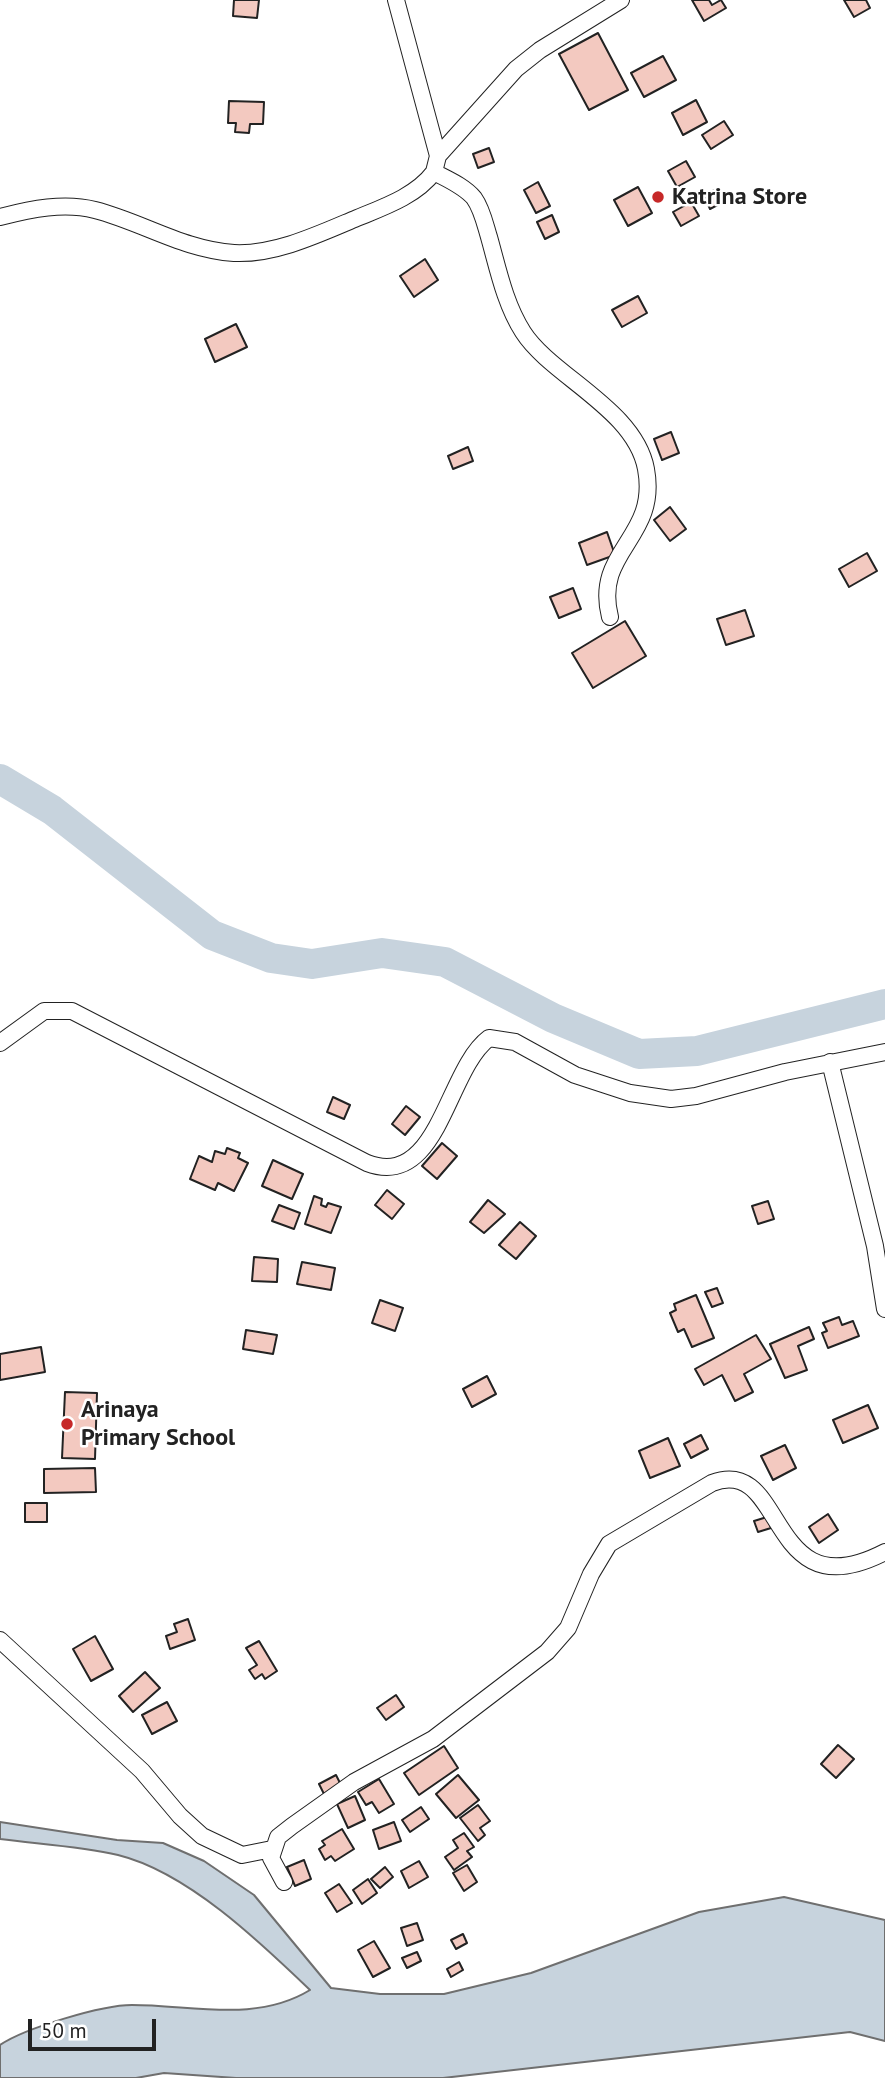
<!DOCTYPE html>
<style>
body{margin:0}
#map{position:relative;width:885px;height:2078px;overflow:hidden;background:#fff;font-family:"PT Sans",sans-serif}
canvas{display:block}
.scale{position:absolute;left:28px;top:2019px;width:128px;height:32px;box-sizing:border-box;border:4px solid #222;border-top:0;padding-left:9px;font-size:21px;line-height:24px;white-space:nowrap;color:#222;-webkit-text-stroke:5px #fff;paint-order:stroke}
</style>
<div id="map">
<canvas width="885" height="2078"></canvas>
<div class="scale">50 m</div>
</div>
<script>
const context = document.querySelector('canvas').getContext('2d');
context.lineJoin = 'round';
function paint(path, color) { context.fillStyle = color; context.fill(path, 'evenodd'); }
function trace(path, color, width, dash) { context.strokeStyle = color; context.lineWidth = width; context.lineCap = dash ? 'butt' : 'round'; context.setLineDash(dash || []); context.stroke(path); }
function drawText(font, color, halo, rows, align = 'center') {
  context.font = font + ' "PT Sans",sans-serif'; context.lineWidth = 5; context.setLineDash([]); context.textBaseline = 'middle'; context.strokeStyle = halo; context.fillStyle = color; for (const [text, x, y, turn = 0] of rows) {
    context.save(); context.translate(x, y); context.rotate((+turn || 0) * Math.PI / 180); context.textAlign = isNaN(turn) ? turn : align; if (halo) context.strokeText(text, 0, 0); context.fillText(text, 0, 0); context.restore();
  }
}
const water = new Path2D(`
 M0,1822L117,1840L163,1843L204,1861L254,1895L331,1988L380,1994H444L531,1973L699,1912L784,1897L885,1920V2041L850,2032L443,2078H236L164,2073L136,2078H0V2045C25,2028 102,2005 132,2005C193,2005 256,2023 310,1990C259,1941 187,1872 118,1855C80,1846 38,1844 0,1839Z`);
paint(water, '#c7d3dd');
trace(water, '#6f6f6f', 2);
trace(new Path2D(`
 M0,779L52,810L212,935L271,958L312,964L382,953L445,962L553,1018L639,1054L697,1051L885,1004`), '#c7d3dd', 30);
const building = new Path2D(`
 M234,0H259L257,18L233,16Z
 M692,0H709L712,5L721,0L726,8L704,21Z
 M844,0H866L870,8L854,17Z
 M598,33L628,90L589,110L559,54Z
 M663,56L676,80L644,97L631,73Z
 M696,100L707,122L683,135L672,113Z
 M229,101L264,102L263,124H250L249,133L235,132L236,123H228Z
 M724,121L733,135L711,149L702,135Z
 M489,148L494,162L478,168L473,154Z
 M686,161L695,177L677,187L668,171Z
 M538,182L550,206L536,213L524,190Z
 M638,187L652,213L628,226L614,200Z
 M717,189L723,202L710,209L704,195Z
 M691,202L699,216L681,226L673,212Z
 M552,215L559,232L545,239L537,222Z
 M425,259L438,280L414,297L400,276Z
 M638,296L647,313L622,327L612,310Z
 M236,324L247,347L215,362L205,339Z
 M671,432L679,453L662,460L654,439Z
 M468,447L473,461L453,469L448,456Z
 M670,507L686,529L670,541L654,520Z
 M607,532L615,555L587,565L579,543Z
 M867,553L877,571L849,587L839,569Z
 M573,588L581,609L559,618L550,597Z
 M745,610L754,636L726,645L717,619Z
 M625,621L646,656L593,688L572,653Z
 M333,1097L350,1105L344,1119L327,1112Z
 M406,1106L420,1117L405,1135L392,1124Z
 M442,1143L457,1156L437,1179L422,1166Z
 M227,1148L240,1153L238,1158L248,1163L234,1191L218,1183L215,1190L190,1179L199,1156L212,1162L215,1151L225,1154Z
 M273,1160L303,1174L292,1199L262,1186Z
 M387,1190L404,1204L392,1219L375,1205Z
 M314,1196L322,1199L321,1205L326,1207L328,1203L341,1207L331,1233L305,1224Z
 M488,1200L505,1214L484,1233L470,1222Z
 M768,1201L774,1219L758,1224L752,1206Z
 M279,1205L300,1213L294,1229L272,1221Z
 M520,1222L536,1236L516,1259L499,1245Z
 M254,1257L278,1259L277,1282L252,1281Z
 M302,1262L335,1268L331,1290L297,1284Z
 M717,1288L723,1303L712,1307L705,1292Z
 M696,1295L714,1338L692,1347L684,1329L678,1332L670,1313L676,1310L674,1304Z
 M380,1300L403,1308L395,1331L372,1323Z
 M839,1317L842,1325L853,1321L859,1336L828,1348L822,1333L827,1331L823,1323Z
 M809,1327L814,1339L798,1346L807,1370L785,1378L770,1344Z
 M246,1330L277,1335L273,1354L243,1349Z
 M756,1335L771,1359L744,1374L753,1392L735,1401L722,1375L704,1385L695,1369Z
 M41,1347L45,1372L0,1380V1354Z
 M487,1376L496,1394L472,1407L463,1389Z
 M65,1392L97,1393L95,1459L62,1458Z
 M868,1405L878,1428L843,1443L833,1420Z
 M701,1435L708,1449L691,1458L684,1444Z
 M668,1438L680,1466L650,1478L639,1451Z
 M785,1445L796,1468L773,1480L761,1456Z
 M95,1468L96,1492L44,1493V1469Z
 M25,1503H47V1522H25Z
 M828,1514L838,1530L819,1543L809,1527Z
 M767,1517L771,1528L758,1532L754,1521Z
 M188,1619L195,1640L170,1649L166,1636L177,1632L174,1624Z
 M95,1636L113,1669L91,1681L73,1649Z
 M259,1641L277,1671L265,1679L262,1674L255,1679L249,1670L257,1665L246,1648Z
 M145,1672L160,1688L133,1712L119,1696Z
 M396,1695L404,1707L386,1720L377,1708Z
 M167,1702L177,1721L152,1734L142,1715Z
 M838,1745L854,1759L836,1778L821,1764Z
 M444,1746L458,1768L419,1795L404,1773Z
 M336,1775L343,1789L326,1798L319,1784Z
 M458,1775L479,1800L456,1818L436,1794Z
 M379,1779L394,1804L379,1813L372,1802L366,1805L358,1792Z
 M355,1796L365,1820L348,1828L337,1804Z
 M478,1805L490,1821L480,1828L485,1835L478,1841L460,1818Z
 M421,1807L429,1819L410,1832L402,1820Z
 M394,1822L401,1841L379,1849L373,1830Z
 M342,1829L354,1849L335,1861L331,1856L325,1860L319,1849L325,1845L322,1841Z
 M464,1833L474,1847L467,1851L472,1857L454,1870L445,1857L458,1848L453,1840Z
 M304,1860L311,1879L295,1886L287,1867Z
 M419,1861L428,1877L409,1888L401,1871Z
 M467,1865L477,1882L464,1891L453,1873Z
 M385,1867L393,1877L380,1888L371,1879Z
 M368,1879L377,1893L362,1904L353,1890Z
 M339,1884L352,1903L337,1912L325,1893Z
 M417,1923L423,1940L407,1946L401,1928Z
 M463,1934L467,1943L456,1949L451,1940Z
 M374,1941L390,1968L373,1977L358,1950Z
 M417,1952L421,1961L407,1968L402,1958Z
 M459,1962L463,1970L451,1977L447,1969Z`);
paint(building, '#f3c9c0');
trace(building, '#222', 2);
const street = new Path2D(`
 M396,0L438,156L516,69L540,50L621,0
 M438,156L434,172C447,179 464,186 474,198C482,209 485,224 489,237C498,269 505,304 523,332C551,376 635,409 646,469C659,539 593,550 610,617
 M0,217C31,209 64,202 95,210C142,222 184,250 234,253C275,255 319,234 357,218C384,207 416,196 434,172
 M0,1043L44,1011H72L367,1163C439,1190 446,1070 489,1038L515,1042L575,1075L630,1093L671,1099L696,1096L785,1072L885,1052
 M830,1062L875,1246L885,1309
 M0,1640L142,1771L180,1816L202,1836L242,1855L272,1849
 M284,1882L271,1858L278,1837L292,1826L354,1782L433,1739L547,1652L568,1628L591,1574L609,1544L712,1483C788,1454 765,1614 885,1552`);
trace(street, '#222', 18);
trace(street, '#fff', 16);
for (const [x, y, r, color] of [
 [658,197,7,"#c62828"],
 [67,1424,7,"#c62828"]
]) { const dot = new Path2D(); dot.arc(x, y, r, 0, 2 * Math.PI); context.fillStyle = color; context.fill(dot); trace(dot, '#fff', 2.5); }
drawText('bold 24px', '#222', '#fff', [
 ["Katrina Store",672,197],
 ["Arinaya",81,1410],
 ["Primary School",81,1438]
], 'left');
</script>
